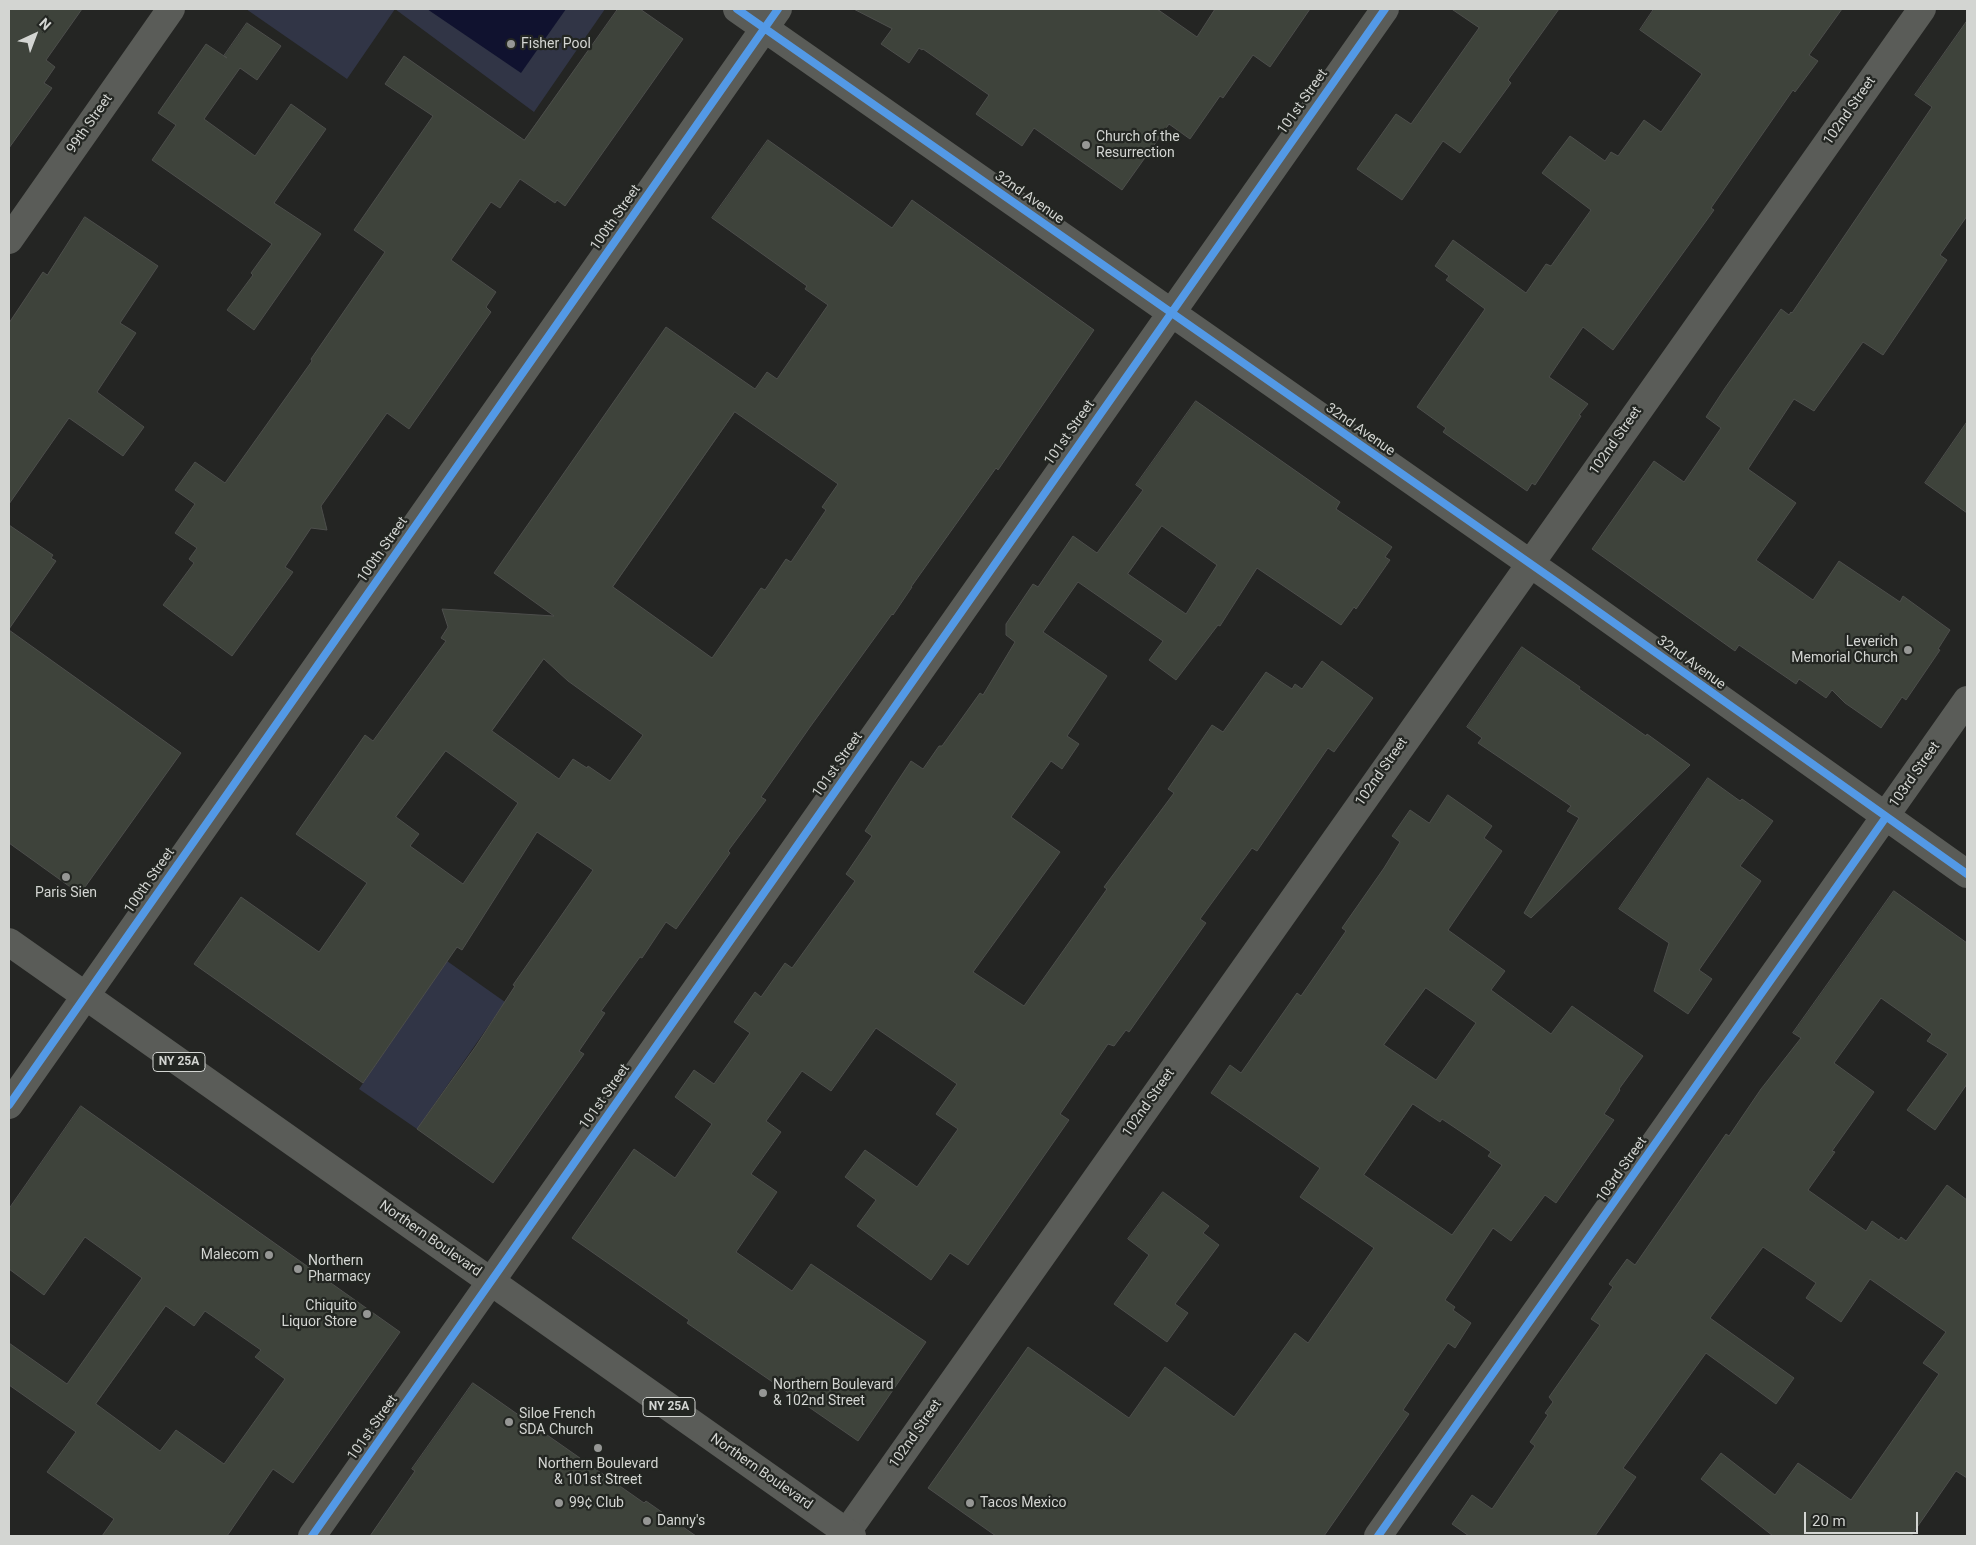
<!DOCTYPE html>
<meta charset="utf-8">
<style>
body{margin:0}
#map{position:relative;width:1976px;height:1545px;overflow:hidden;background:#242523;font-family:Roboto,sans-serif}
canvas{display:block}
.frame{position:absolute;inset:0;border:10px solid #d3d5d2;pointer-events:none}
.north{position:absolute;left:10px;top:10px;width:50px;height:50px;-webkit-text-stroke:4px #232622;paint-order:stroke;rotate:43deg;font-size:14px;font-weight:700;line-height:20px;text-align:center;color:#d3d5d2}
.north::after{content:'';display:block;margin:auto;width:18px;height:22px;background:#d3d5d2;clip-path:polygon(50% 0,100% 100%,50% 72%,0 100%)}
.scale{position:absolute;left:1804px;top:1512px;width:114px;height:22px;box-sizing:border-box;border:2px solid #d3d5d2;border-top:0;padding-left:6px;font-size:15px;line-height:18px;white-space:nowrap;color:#d3d5d2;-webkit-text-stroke:4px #232622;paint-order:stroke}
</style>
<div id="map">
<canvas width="1976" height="1545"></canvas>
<div class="frame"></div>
<div class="north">N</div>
<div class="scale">20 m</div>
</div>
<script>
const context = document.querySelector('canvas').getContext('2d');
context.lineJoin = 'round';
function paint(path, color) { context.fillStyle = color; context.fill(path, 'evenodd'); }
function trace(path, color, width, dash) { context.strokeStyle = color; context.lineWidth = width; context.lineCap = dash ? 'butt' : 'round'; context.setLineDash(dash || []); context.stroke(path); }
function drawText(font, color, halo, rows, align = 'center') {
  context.font = font + ' Roboto,sans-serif'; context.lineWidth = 4.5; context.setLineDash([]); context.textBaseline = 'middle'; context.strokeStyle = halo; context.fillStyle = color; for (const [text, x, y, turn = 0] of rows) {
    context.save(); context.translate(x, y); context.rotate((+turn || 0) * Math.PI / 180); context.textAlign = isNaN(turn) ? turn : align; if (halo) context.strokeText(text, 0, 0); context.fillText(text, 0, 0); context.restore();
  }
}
paint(new Path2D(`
 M246,9H605L534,112L395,9L347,79Z
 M447,961L505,1002L417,1129L359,1089Z`), '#313546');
paint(new Path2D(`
 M427,9H566L521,73Z`), '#10122f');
const building = new Path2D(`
 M9,9H82L46,60L55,67L44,83L52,88L9,148Z
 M618,9H640L683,39L565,206L557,200L555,203L520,179L500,208L491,202L451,260L496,292L486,307L491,312L409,429L387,413L321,506L327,530L311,528L285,567L293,572L232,656L163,605L194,563L189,559L197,548L175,533L195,504L175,490L195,462L225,483L312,361L311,359L385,252L354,230L433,116L385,84L404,56L524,140Z
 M854,9H1157L1197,37L1215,9H1310L1270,67L1253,55L1223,98L1220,96L1190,139L1169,124L1122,190L1034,128L1022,146L976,114L989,95L923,49L922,50L919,48L909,63L881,44L892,29Z
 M1452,9H1559L1508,80L1511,83L1460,153L1443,141L1402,200L1357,169L1396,114L1411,124L1479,28Z
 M1654,9H1842L1809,55L1818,61L1795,92L1793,90L1711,208L1714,210L1696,235L1613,350L1583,327L1549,377L1588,404L1579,415L1581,416L1535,485L1532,483L1527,491L1443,432L1446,428L1417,407L1485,309L1446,280L1449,276L1435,266L1453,240L1526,293L1546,264L1551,266L1591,210L1542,173L1570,136L1605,161L1611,152L1618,156L1644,120L1661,132L1702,74L1640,30Z
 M1967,21V216L1940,255L1947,260L1883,355L1863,342L1814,411L1794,399L1748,469L1796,503L1756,560L1813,600L1839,561L1900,602L1903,596L1950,630L1938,649L1940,650L1906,700L1902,697L1881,728L1845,703L1832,690L1826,698L1799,679L1796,684L1739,645L1735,651L1592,549L1654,461L1684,482L1721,428L1706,417L1725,388L1781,309L1789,315L1791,312L1792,313L1932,107L1915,95Z
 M247,23L281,46L257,80L240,68L204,119L255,156L291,104L326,129L274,203L321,234L254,330L227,310L253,275L251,273L272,244L152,160L176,125L158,113L206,44L227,58L224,56Z
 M768,140L892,228L912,200L1094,330L998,470L996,468L911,587H912L893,615L892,614L810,727L761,797L766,800L728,851L730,853L676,929L666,922L642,958L640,957L601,1011L605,1013L579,1051L584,1054L493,1183L417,1129L476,1046L515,986L513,985L593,870L537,832L462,950L457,947L363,1083L194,964L241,897L319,952L367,883L296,834L365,735L373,741L446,641L441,638L448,627L442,609L554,616L494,573L666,327L755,389L767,372L777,379L828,305L805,289L807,286L712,218ZM735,412L838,484L822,507L826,510L791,562L786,559L765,590L761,588L712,658L613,587ZM544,659L568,681L643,735L610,781L588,766L587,768L573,759L559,779L492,731ZM446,751L518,803L463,884L410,846L419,834L396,817Z
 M85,217L158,266L120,323L136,333L97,392L144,427L123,456L69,418L9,504V323L43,272L47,275Z
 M1196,401L1340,502L1336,509L1392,547L1385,557L1390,560L1356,609L1354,607L1341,625L1257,568L1220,626L1218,625L1176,680L1149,660L1163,641L1078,582L1043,632L1107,676L1067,736L1079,744L1062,769L1051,761L1011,817L1060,852L973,972L1024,1006L1107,889L1104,887L1174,793L1168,789L1212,725L1223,732L1266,672L1292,689L1295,684L1302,689L1322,661L1373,698L1334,752L1328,748L1257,851L1252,848L1200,919L1206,923L1129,1032L1126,1030L1114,1046L1108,1044L1060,1114L1069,1120L968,1265L950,1253L931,1280L857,1226L876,1200L845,1177L865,1150L917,1187L958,1129L936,1114L957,1084L876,1028L831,1091L802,1071L766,1121L781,1132L751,1174L777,1192L736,1252L792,1291L811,1264L926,1342L858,1441L687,1323L689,1320L572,1238L634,1149L675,1178L712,1124L675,1097L694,1070L714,1084L750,1033L734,1022L755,992L761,997L785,963L792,968L855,881L846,874L872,836L865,831L893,788L911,761L923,769L939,746H942L980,693L983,695L1015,642L1006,635V624L1033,584L1038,587L1073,536L1097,553L1143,490L1136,485ZM1162,526L1217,565L1186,614L1128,574Z
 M1967,422V513L1925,483Z
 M9,525L53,555L51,558L56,561L9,629Z
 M9,630L181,753L80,894L9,843Z
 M1522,647L1580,687L1579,689L1646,736L1647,734L1690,765L1531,918L1524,913L1579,818L1567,811L1571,806L1478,743L1482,738L1467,727Z
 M1708,778L1740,801L1742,799L1773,821L1740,866L1761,881L1699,970L1712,979L1688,1014L1654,991L1669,943L1619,909Z
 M1448,795L1492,826L1484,838L1502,851L1448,930L1505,971L1491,990L1551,1034L1572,1006L1643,1056L1619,1089L1620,1090L1604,1114L1614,1120L1556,1203L1545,1195L1511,1241L1493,1228L1445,1300L1455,1307L1453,1310L1471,1323L1455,1348L1448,1343L1403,1410L1409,1414L1324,1536H996L928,1488L1028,1347L1129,1418L1165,1367L1234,1417L1295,1333L1308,1343L1374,1248L1300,1197L1320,1168L1211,1093L1230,1065L1241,1073L1297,993L1301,996L1346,931L1342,928L1384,868L1400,842L1392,836L1410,810L1429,823ZM1426,988L1476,1023L1436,1080L1384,1045ZM1413,1104L1440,1122L1442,1119L1491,1152L1488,1156L1502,1165L1452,1235L1364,1175Z
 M1894,891L1967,943V1084L1935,1130L1907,1110L1948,1054L1927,1041L1932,1034L1881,998L1834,1063L1874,1092L1832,1151L1835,1152L1808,1190L1866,1231L1872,1221L1899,1240L1901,1237L1906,1241L1947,1185L1967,1200V1478L1956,1471L1911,1536H1773L1701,1479L1721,1453L1775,1495L1798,1463L1851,1500L1939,1374L1923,1363L1946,1332L1870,1279L1841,1322L1806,1298L1816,1283L1763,1247L1710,1318L1794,1378L1776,1404L1706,1353L1623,1468L1636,1477L1595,1536H1469L1452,1524L1472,1495L1492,1509L1535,1446L1530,1442L1548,1415L1545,1413L1553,1402L1549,1397L1600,1325L1591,1319L1613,1287L1609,1284L1627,1259L1635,1265L1726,1134L1729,1136L1761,1089L1801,1038L1793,1033Z
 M81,1106L400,1332L293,1483L273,1469L227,1536H102L114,1519L47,1472L76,1432L9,1385V1343L67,1384L142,1278L85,1237L44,1295L9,1269V1209ZM166,1306L194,1326L205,1311L261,1350L255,1357L285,1379L224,1464L176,1430L160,1451L96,1404Z
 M1163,1192L1209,1226L1203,1233L1219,1245L1175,1304L1188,1313L1167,1342L1114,1304L1149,1255L1128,1239Z
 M473,1383L644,1503L646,1501L696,1536H370L415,1471L412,1469Z`);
paint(building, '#3e433b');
trace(building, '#4d4e4c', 1);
trace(new Path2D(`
 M737,9L1558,583L1967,874
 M9,240L171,9
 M9,1105L778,9
 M312,1536L1385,9
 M844,1536L1922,9
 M1378,1536L1967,700`), '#5a5c58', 28);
trace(new Path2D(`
 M9,942L852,1536`), '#5a5c58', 28);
trace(new Path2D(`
 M737,9L1558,583L1967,874
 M9,1105L778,9
 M312,1536L1385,9
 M1378,1536L1886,817`), '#5399e6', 8);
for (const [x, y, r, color] of [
 [511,44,5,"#969795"],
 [1086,145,5,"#969795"],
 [1908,650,5,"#969795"],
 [66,877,5,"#969795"],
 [269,1255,5,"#969795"],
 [298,1269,5,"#969795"],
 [367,1314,5,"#969795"],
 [763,1393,5,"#969795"],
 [509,1422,5,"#969795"],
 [598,1448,5,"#969795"],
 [559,1503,5,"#969795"],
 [970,1503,5,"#969795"],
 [647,1521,5,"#969795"]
]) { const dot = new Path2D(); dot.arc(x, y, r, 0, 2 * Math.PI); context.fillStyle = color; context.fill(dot); trace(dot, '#232622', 2); }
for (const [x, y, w] of [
 [179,1062,52],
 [669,1407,52]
]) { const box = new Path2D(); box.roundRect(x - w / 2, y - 9.5, w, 19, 4); context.fillStyle = '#232622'; context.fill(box); trace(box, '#d3d5d2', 1); }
drawText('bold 12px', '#d3d5d2', null, [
 ["NY 25A",179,1062],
 ["NY 25A",669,1407]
]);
drawText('14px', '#d3d5d2', '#232622', [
 ["Fisher Pool",521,44],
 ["Church of the",1096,137],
 ["Resurrection",1096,153],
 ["Leverich",1898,642,"right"],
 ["Memorial Church",1898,658,"right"],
 ["Paris Sien",66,893,"center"],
 ["Malecom",259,1255,"right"],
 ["Northern",308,1261],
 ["Pharmacy",308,1277],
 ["Chiquito",357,1306,"right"],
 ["Liquor Store",357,1322,"right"],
 ["Northern Boulevard",773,1385],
 ["& 102nd Street",773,1401],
 ["Siloe French",519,1414],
 ["SDA Church",519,1430],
 ["Northern Boulevard",598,1464,"center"],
 ["& 101st Street",598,1480,"center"],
 ["99¢ Club",569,1503],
 ["Tacos Mexico",980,1503],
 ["Danny's",657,1521]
], 'left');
drawText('14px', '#d3d5d2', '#232622', [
 ["101st Street",1303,102,-55],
 ["102nd Street",1850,111,-55],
 ["99th Street",90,124,-55],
 ["32nd Avenue",1029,198,35],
 ["100th Street",616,218,-55],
 ["32nd Avenue",1360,430,35],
 ["101st Street",1070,433,-55],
 ["102nd Street",1616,441,-55],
 ["100th Street",383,550,-55],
 ["32nd Avenue",1691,663,36],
 ["101st Street",838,765,-55],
 ["102nd Street",1382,772,-55],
 ["103rd Street",1915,775,-55],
 ["100th Street",150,881,-55],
 ["101st Street",605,1097,-55],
 ["102nd Street",1149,1103,-55],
 ["103rd Street",1622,1170,-55],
 ["Northern Boulevard",430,1239,35],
 ["101st Street",373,1428,-55],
 ["102nd Street",916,1434,-55],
 ["Northern Boulevard",761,1472,35]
]);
</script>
